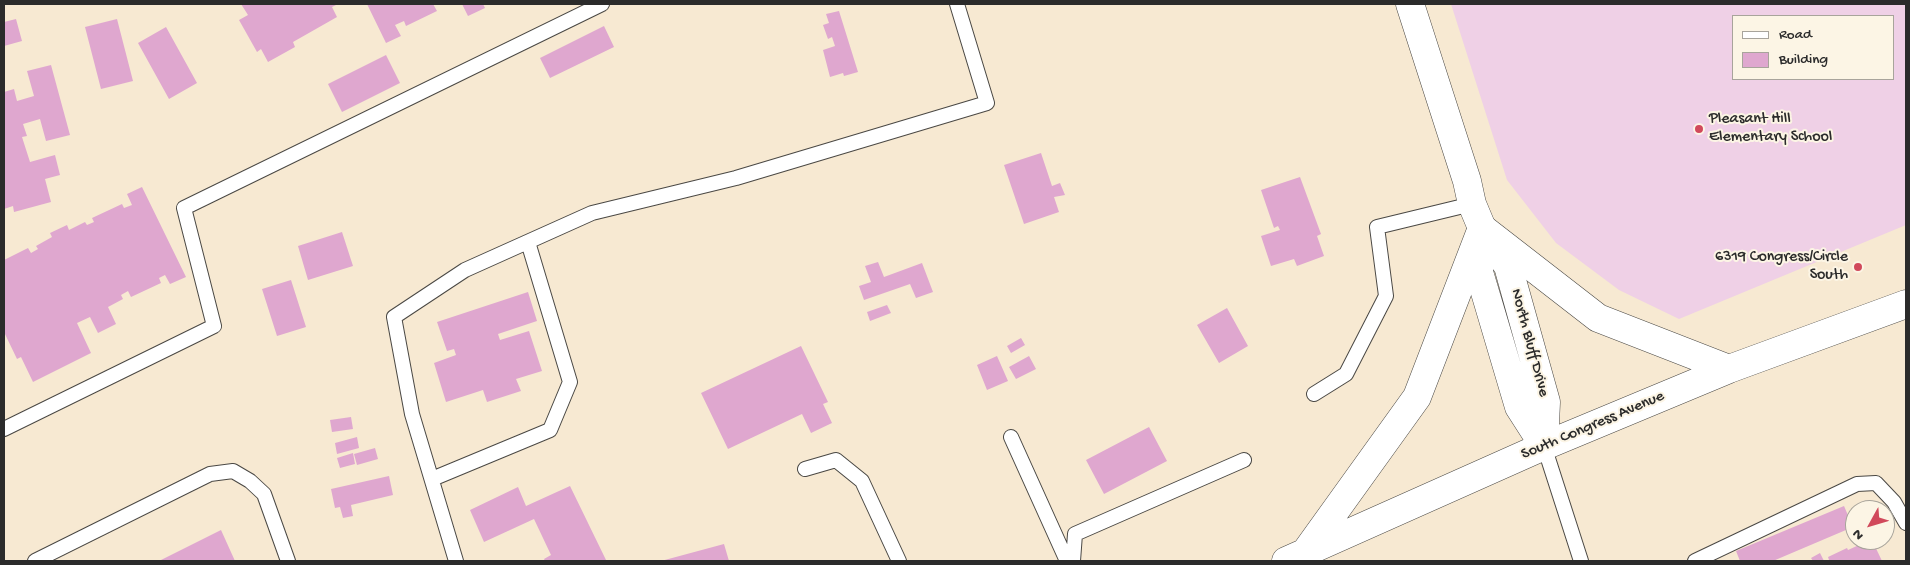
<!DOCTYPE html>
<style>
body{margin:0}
#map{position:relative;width:1910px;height:565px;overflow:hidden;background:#f7e9d2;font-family:"Gochi Hand",sans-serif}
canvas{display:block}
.frame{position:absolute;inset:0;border:5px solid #2b2b2b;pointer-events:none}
.legend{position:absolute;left:1732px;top:15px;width:162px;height:65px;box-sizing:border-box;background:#fcf5e5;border:1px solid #a8a49b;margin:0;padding:6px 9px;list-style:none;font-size:15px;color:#2b2b2b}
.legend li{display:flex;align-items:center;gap:10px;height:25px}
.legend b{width:25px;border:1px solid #a8a49b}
.north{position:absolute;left:1845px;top:500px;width:50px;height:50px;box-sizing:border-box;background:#fcf5e5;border:1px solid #a8a49b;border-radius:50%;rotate:231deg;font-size:14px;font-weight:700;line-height:20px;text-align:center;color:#2b2b2b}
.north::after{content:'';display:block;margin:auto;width:18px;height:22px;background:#d1495b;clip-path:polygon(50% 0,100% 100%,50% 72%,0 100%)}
</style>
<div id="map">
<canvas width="1910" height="565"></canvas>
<div class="frame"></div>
<ul class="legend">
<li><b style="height:6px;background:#fff"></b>Road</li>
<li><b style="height:14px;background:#dfa7cf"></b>Building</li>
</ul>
<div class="north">N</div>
</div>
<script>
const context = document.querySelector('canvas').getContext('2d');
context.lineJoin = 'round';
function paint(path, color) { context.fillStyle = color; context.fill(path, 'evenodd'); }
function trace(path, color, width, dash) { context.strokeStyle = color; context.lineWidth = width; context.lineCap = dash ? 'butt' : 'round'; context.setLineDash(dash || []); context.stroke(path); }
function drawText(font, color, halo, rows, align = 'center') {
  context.font = font + ' "Gochi Hand",sans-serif'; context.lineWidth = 4; context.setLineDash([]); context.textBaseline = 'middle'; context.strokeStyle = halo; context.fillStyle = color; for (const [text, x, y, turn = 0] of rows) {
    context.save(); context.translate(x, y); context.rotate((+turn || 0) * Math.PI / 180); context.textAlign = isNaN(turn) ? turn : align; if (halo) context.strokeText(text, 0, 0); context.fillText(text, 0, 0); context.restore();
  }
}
paint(new Path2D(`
 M1451,4H1906V225L1679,319L1619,290L1556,243L1507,180ZM1734,16H1894V79H1734Z`), '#efd0e6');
paint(new Path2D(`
 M241,4H338L332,7L337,17L293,42L295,47L268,62L261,49L257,52L239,20L248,15Z
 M367,4H433L437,11L406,26L404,21L395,25L401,36L386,43Z
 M462,4H483L485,8L468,16Z
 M839,11L858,72L844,76L843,73L830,77L823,50L835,46L832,37L828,39L823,25L829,23L826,14Z
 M16,19L22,41L4,46V22Z
 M117,19L133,81L101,89L85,27Z
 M604,26L614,47L550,78L540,58Z
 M166,27L197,83L169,99L138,43Z
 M386,55L400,83L342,112L328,84Z
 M51,65L70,135L46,141L40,119L23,124L27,136L22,137L30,162L55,155L60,175L45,179L51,202L14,212L13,206L4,209V92L14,89L17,101L34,96L27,71Z
 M1041,153L1052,186L1060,183L1065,195L1054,197L1059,212L1024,224L1004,165Z
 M1300,177L1321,234L1317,236L1324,256L1297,266L1294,259L1271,266L1261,236L1280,230L1278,226L1274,228L1261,190Z
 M142,187L186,277L170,284L165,275L159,278L161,283L131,297L128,291L121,295L123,299L108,307L116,324L98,333L90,317L77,323L91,353L33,382L21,357L17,359L4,332V260L28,248L31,253L38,249L36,246L52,237L50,233L67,225L69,230L85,222L87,225L94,222L92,218L122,204L124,208L132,205L127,194Z
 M342,232L353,266L308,280L298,246Z
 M878,262L884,277L922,263L933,292L916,298L910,284L864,300L859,286L871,282L865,266Z
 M291,280L306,327L277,336L262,289Z
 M528,292L537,321L498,334L500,340L529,331L542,371L516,379L521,391L487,402L483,390L446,402L434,363L456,355L454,349L447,351L437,322Z
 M887,305L891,313L870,321L867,312Z
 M1227,308L1248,346L1219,363L1197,325Z
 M1021,338L1025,345L1011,353L1007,346Z
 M801,346L828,402L823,404L832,423L811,433L802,414L728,449L701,393Z
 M997,356L1008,381L987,390L977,365Z
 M1029,356L1036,369L1016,379L1009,367Z
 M351,417L353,429L332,432L330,420Z
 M1149,427L1167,461L1104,494L1086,460Z
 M357,437L359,448L337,454L335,443Z
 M375,448L378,459L357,465L354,454Z
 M353,453L355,464L340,468L337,458Z
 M389,476L393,495L351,505L353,516L343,518L340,507L335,508L331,489Z
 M570,486L606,560L604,561H545L544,559L551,555L534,519L484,542L470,510L518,487L526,506Z
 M1844,506L1853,527L1773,561H1740L1736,551Z
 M221,530L235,561H159Z
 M1870,540H1872L1882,561H1826L1829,560L1828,557L1847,548L1848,550Z
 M724,544L729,561H661Z
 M1820,553L1824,561H1813L1811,558Z`), '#dfa7cf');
const service = new Path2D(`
 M1314,394L1346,374L1386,296L1377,227L1472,204
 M4,429L214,326L184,208L602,4
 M1011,437L1067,561
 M1544,446L1581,561
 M805,469L836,460L862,481L899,561
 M432,479L550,430L570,382L528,242
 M35,561L210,474L233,471L250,481L264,494L288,561
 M456,561L412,414L394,317L465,270L592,213L736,178L987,103L957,4
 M1073,561L1075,534L1244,460
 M1695,561L1857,484L1876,483L1894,502L1906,523`);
const minor = new Path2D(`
 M1410,4L1467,181L1472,204L1482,228L1508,266L1546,402L1544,446
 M1481,237L1479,272L1519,407L1544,446`);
const primary = new Path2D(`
 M1307,550L1417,397L1482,228L1598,318L1729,369
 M1286,561L1544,446L1729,369L1906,304`);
trace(service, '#4a4844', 16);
trace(minor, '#4a4844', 29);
trace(primary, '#4a4844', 29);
trace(service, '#fff', 14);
trace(minor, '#fff', 28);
trace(primary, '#fff', 28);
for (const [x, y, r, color] of [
 [1699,129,5,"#d1495b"],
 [1858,267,5,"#d1495b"]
]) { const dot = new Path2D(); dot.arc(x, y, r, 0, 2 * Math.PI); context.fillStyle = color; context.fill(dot); trace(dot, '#fcf5e5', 2); }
drawText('16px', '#2b2b2b', '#fcf5e5', [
 ["Pleasant Hill",1709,120],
 ["Elementary School",1709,138],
 ["6319 Congress/Circle",1848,258,"right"],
 ["South",1848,276,"right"]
], 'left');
drawText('16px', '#2b2b2b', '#fcf5e5', [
 ["North Bluff Drive",1529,343,75],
 ["South Congress Avenue",1593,426,-23]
]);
</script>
